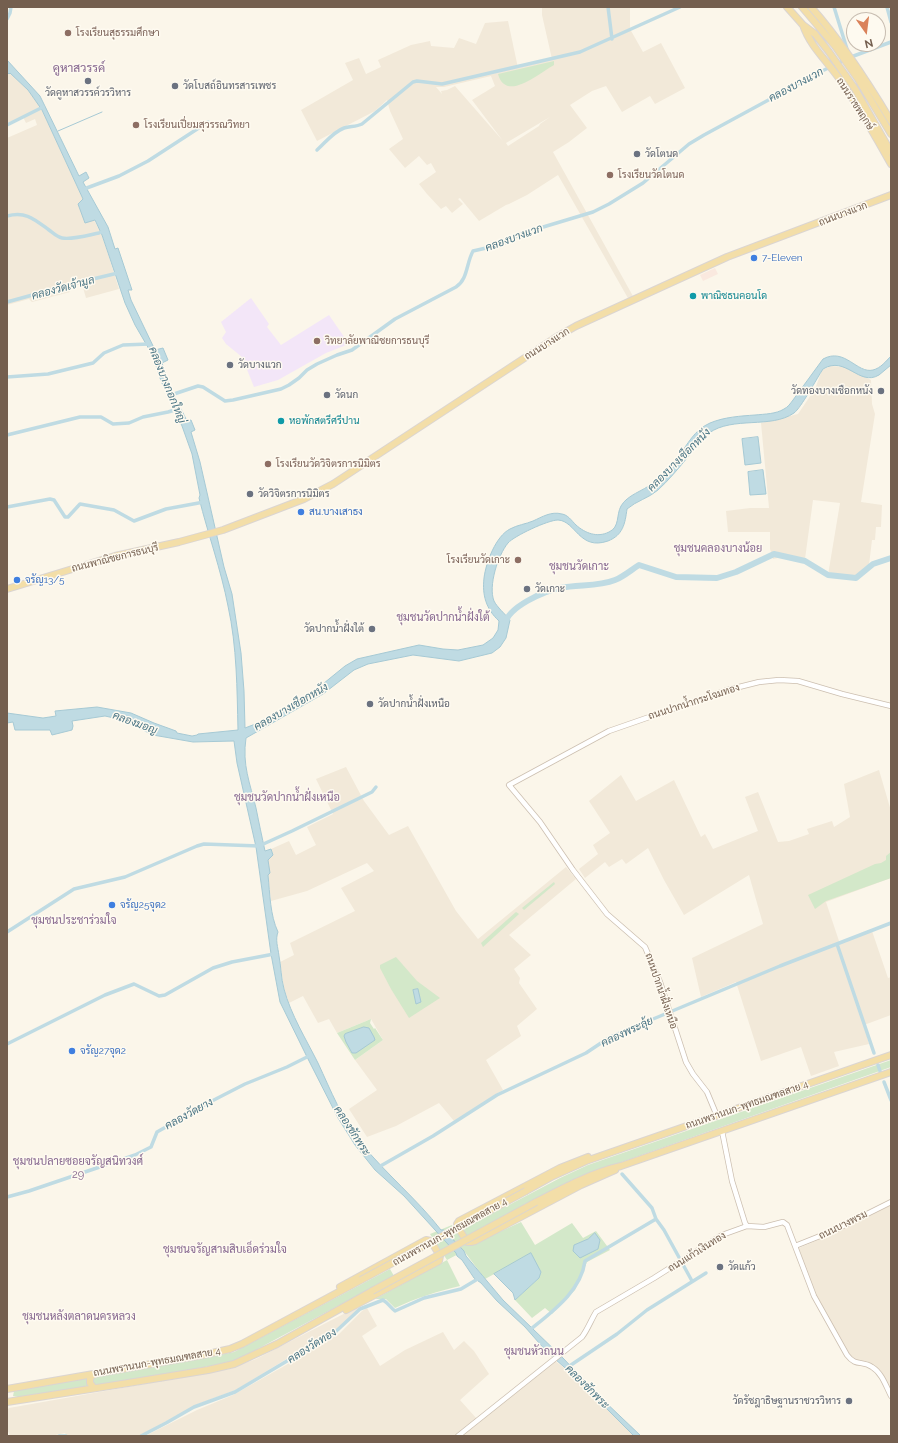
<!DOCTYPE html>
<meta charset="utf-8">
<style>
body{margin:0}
#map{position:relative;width:898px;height:1443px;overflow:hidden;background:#fbf6ea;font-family:Raleway,sans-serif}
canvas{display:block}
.frame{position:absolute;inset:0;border:8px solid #745f4f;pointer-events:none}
.north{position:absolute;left:846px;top:12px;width:40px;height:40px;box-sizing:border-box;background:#fefaf0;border:1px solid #c7bcb0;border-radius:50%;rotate:166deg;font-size:11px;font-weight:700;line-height:16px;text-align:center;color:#745f4f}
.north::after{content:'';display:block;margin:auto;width:14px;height:18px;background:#da825a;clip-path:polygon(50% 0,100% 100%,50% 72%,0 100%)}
</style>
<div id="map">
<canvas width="898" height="1443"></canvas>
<div class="frame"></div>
<div class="north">N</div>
</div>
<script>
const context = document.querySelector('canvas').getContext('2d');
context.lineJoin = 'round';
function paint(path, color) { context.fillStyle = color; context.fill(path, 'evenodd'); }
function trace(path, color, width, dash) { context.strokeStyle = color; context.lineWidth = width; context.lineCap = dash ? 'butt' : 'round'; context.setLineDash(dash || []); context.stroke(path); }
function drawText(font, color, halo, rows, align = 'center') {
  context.font = font + ' Raleway,Sarabun,sans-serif'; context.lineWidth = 3; context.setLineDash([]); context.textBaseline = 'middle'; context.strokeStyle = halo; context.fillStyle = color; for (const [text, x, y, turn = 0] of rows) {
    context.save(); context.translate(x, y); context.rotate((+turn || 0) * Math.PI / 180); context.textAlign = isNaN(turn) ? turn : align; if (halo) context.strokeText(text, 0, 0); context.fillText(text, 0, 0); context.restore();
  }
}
paint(new Path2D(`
 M542,7H630V29L643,52L661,43L685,88L655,104L650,96L622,112L606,86L592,91L570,105L587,128L569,142L553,152L634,298L629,300L558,175L527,195L509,204L506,205L479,221L460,198L458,199L463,204L452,213L446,206L441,209L427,194L419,184L436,172L431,163L427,165L419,156L405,168L389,149L403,139L390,111L387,100L375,111L317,141L301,110L353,80L345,63L359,58L366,74L381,67L378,60L411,45L430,41L431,46L454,48L459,38L476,44L485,23L508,21L518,68L552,59L542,15ZM491,76L495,86L472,100L503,141L455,86L447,90L441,91L442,94L436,87H444ZM550,117L540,124L539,126L508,146L506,143Z
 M7,72L9,74L10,73L28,90L42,110L83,199L85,223L94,220L102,235L119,289L86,298L82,284L69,287L70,292L32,302L29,299L7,305V138L37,125L35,119L26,123L23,117L7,123Z
 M831,366L845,367L871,380L872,404L875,414L861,502L882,505L881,527H876L875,540H872L869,565L856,578L828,575L840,503L813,500L805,559L793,556L792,555L773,559L770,549V532H728L726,511L750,508H769L761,423L798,414L815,389L822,370Z
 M346,767L364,801L389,835L408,826L456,911L478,939L566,867L576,879L509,935L531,955L514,969L520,978L519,983L537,1009L517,1026L521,1036L486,1060L503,1090L454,1121L439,1103L396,1126L367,1137L349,1109L377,1090L355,1060L383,1040L371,1019L337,1033L329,1019L318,1023L303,996L289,1003L284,988L280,962L294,955L290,943L355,911L341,888L374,871L367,863L307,891L271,901L268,874V859L273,855L271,849L289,841L296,855L316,845L307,827L333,814L316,779Z
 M879,770L891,811V878L826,902L840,944L872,931L888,978L891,977V1015L864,1025L869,1044L834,1052L839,1066L811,1076L801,1047L761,1061L736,982L701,997L692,958L763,924L749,875L684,915L664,880L648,848L626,864L622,859L609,867L605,862L585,878L579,869L598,854L593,845L610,833L589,801L621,775L636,801L674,780L701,837L705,834L713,849L758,831L745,797L758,792L778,842L789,841L809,834L807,829L832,821L834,827L850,817L844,784Z
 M891,1205V1394L876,1367L867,1361H857L852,1359L825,1313L810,1282L799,1248L842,1230Z
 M357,1307L359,1309L333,1333L288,1358L236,1390L198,1404L139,1436H67L65,1433L51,1436H10L7,1429V1410L9,1408L229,1369L256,1359Z
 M367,1308L377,1326L362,1336L380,1366L405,1350L443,1332L454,1350L464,1341L474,1351L489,1374L460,1400L477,1419L455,1436H145L197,1410L233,1395L302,1356L339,1334L362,1311Z
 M554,1360L572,1374L634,1436H460L527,1384Z`), '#f2e9d9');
paint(new Path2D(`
 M715,268L718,274L703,281L700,275Z`), '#fae9df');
paint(new Path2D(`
 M251,298L269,324L267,327L281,345L329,315L349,344L326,353L278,380L254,387L242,357L226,344L222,338L226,332L221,322Z`), '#f3e6f8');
paint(new Path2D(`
 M554,61V65C539,73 506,103 498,74Z
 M891,852V878L826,901L815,909L808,895L875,864L881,863L886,860V856Z
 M554,882L555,884L524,910L522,908Z
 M516,912L519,914L483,947L481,943Z
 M396,957L417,981L440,998L409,1018L391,989L380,968V965Z
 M371,1019L370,1023L374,1029L375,1028L383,1040L355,1060L337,1033Z
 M891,1060V1067L602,1169L467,1243L469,1246L521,1222L535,1245L572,1223L583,1238L596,1231L610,1250L587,1262L575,1290L552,1314L545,1308L532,1318L515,1300L539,1278L531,1254L485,1279L464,1251L447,1260L460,1286C438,1291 416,1298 395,1308L386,1299H375L447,1260L430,1234L452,1225L453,1227L505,1199L509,1205L560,1178L588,1165Z
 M390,1269L394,1276L237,1360L222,1364L96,1386L93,1384V1378L95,1377L206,1358L234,1352Z
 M89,1378L90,1387L18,1397L13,1396L14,1391Z`), '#d3e8c9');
const water = new Path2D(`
 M7,60L40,96L79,176L86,172L89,178L83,182L108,227L115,249L118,248L132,290H128L131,300L155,350L163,348L168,360L162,363L170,387L187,421L191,420L195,430L191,432L200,462L224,567L232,594L241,653L244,691L245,728L263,721L313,692L345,666L357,659L419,645L443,649L458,650L483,645L493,638L498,630L499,621C486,609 482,595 484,578C486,562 496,536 510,529C517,525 526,524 533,521C542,517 551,511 562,514C568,515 571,520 576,525C585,533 597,538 609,532C620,527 616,515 621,506C627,495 643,491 653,483C661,476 671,466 678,457C688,444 694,430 710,423C724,417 741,416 755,415C765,414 776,414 784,409C788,407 790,404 793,400L823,359C845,347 857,374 873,370C881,368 886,361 891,356V365C887,368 883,372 879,375C859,387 846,355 823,369C817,378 801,408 794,413C771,429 733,416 709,433C700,439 694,450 687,458C678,469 668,481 658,490C649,498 636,501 627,509C625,524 623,535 608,541C579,551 576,521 558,520C548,520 514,536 508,543C498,555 488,586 494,601C497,607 505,614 510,620L506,638L500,647L492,653L459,661L413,655L368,664L354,670L323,694L246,738C242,765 250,783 256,808C259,823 262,837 265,851L271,849L273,855L268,860L270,873L268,875C270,894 270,915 278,932C275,940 278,947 279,956C281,966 281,978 284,989C291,1015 306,1039 318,1063C331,1091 342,1119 361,1143C386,1174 417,1199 441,1230H444L464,1251L466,1256L503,1300L563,1358L600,1397L641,1436H634L572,1374L547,1352L525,1327L497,1301L481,1283L474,1278L462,1260L457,1256L456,1253L404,1196L375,1170L355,1145L338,1118L307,1057L280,1002L271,954L256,847L237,763L234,741L193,742L153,735L123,720L105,716L72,721L73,726L72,730L52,735L50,730H15L13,722L7,723V713L43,718L56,716L55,711L97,707L131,713L154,723L176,731L177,733L192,736L197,735L198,734L238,730C237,689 237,647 228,606C221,570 208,534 199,498L200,495L192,454L182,426L161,381L153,356L135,325L125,303L102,235L95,220L85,223L78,204L83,199L42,110L28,90L10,73L9,74L7,72Z
 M758,437L761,463L745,465L742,439Z
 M763,470L766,494L750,495L748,472Z
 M418,989L421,1002L416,1004L413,990Z
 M364,1027L369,1028L374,1037L375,1040L356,1053H352L346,1042L344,1036L345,1034Z
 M595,1233L600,1240L598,1249L580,1258L573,1251L574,1245L588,1239Z
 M531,1253L541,1272L539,1278L515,1300L513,1293L494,1274Z`);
paint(water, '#bfdbe3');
trace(water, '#a6c9d4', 1);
trace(new Path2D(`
 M58,131L102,112`), '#a6c9d4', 1);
trace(new Path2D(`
 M608,7L612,39
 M834,7L847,49
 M887,7L891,22
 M7,19L10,13L11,7
 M7,125L43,107
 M317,150C325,143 333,132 344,128C350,126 356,127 362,124L413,82L417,81L442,84L580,52L680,7
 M84,189L119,176L148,161L208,122
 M7,216C26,211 34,219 49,230C53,233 57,237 62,238C72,240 89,235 99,233L104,231
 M7,302L76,283L118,273
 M7,377L48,374L93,363L104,353L123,345L149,344
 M171,395L198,386L203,387L225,401L233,400L281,389L289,385L299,378L307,370L317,364L337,355L352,350L395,319L456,287C468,279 466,264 473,251L495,246L507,242L520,234L593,212L609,204L643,183L689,144L704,135L820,72L851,57L891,42
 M7,435L80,417H101L113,424L129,423L143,417L168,412L178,409
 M7,507L50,499L54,500L65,517H68L80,504L114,510L134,521L166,509L204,502
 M7,932L74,889L125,877L197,846L204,844L259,846L292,831L372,792L376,787
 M837,944L874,1053
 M7,1044L105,995L134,984L159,996L165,995L213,968L232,962L274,954
 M878,1065L880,1071
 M884,1082L891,1100
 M377,1168L433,1136L497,1095L586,1053L610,1037L780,966L891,923
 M622,1174L652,1208L656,1219L664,1230L692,1281
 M7,1197L29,1191L135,1155L151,1147L157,1132L208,1103L245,1084L287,1067L309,1056
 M531,1329C553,1311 581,1291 585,1261L656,1219
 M568,1367L617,1334L647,1310L706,1273
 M59,1436H66
 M141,1436L166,1423L194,1407L235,1392L287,1361L331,1336L360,1309L383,1300C388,1303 390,1307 395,1311L424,1298L461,1289L481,1277`), '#bfdbe3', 3.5);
trace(new Path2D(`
 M505,624C508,607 544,591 560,588C578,584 598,587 615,580C623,577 631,570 639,565L676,577L717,578L736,572L774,554L805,561L828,575L856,578L873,564L891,558`), '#bfdbe3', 6);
const minor = new Path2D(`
 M717,1116L707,1092L693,1074L686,1062L660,982L645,947L607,914L573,870L540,822L509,785L609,731L727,690L759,682L779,680L798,681L842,694L891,706
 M722,1131L732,1181L745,1223L747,1226
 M795,1246L835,1230L891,1202
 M458,1436L582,1337C588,1329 591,1320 596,1312L654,1278L722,1235L747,1226L764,1227L783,1222L787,1225L814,1296L847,1355C856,1367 862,1360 872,1367C882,1373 886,1386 891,1396`);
const major = new Path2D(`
 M787,7L803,25L815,34L829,52L855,89L891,152
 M802,7L835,46L858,79L891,134
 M811,7C842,42 867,81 891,121
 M803,25C810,46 826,60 838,77C858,105 874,134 891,164
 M7,589L115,556L179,542L223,530L304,499L333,484L555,338L576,326L727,257L891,195
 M588,1157L560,1168L459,1221L457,1224V1226L467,1242H471L475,1241L581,1185L615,1170
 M526,1191L553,1176L586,1161L891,1055
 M536,1202C563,1188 591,1173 621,1166L891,1072
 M340,1287L426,1240L431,1241L440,1256L439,1261L346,1310
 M95,1374L90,1377V1383L94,1388H97
 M7,1389L203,1355L230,1349L242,1344L361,1280
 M7,1402L122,1384L208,1370L234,1364L277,1344L372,1291`);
trace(minor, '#ccbfb0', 6);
trace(major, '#dbd5d1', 8);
trace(minor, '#fff', 4.5);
trace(major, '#f3dea8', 6);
const majorBridge = new Path2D(`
 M361,1280L526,1191
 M372,1291L536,1202`);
trace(majorBridge, '#dbd5d1', 8, []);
trace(majorBridge, '#f3dea8', 6);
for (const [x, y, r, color] of [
 [68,33,4,"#8d6e63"],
 [88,81,4,"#6b7280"],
 [175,86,4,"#6b7280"],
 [136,125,4,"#8d6e63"],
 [637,154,4,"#6b7280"],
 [610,175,4,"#8d6e63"],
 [754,258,4,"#3f7fe0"],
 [693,296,4,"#0f9aa8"],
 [317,341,4,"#8d6e63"],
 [230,365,4,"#6b7280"],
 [881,391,4,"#6b7280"],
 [327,395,4,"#6b7280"],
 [281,421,4,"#0f9aa8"],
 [268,464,4,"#8d6e63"],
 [250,494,4,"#6b7280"],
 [301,512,4,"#3f7fe0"],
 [518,560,4,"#8d6e63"],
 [17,580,4,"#3f7fe0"],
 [527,589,4,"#6b7280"],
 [372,629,4,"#6b7280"],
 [370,704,4,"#6b7280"],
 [112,905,4,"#3f7fe0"],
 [72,1051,4,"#3f7fe0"],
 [720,1267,4,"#6b7280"],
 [849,1401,4,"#6b7280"]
]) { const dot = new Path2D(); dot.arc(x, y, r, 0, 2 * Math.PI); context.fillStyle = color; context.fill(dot); trace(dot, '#fefaf0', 1.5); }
drawText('10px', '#785e54', '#fefaf0', [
 ["โรงเรียนสุธรรมศึกษา",76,33],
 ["โรงเรียนเปี่ยมสุวรรณวิทยา",144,125],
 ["โรงเรียนวัดโตนด",618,175],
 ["วิทยาลัยพาณิชยการธนบุรี",325,341],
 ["โรงเรียนวัดวิจิตรการนิมิตร",276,464],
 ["โรงเรียนวัดเกาะ",510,560,"right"]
], 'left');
drawText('10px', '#5b616d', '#fefaf0', [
 ["วัดโบสถ์อินทรสารเพชร",183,86],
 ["วัดคูหาสวรรค์วรวิหาร",88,93,"center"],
 ["วัดโตนด",645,154],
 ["วัดบางแวก",238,365],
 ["วัดทองบางเชือกหนัง",873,391,"right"],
 ["วัดนก",335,395],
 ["วัดวิจิตรการนิมิตร",258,494],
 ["วัดเกาะ",535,589],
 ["วัดปากน้ำฝั่งใต้",364,629,"right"],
 ["วัดปากน้ำฝั่งเหนือ",378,704],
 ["วัดแก้ว",728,1267],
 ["วัดรัชฎาธิษฐานราชวรวิหาร",841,1401,"right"]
], 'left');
drawText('10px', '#745f4f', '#fefaf0', [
 ["ถนนราชพฤกษ์",855,104,57],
 ["ถนนบางแวก",843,214,-21],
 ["ถนนบางแวก",547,344,-32],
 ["ถนนพาณิชยการธนบุรี",115,558,-14],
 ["ถนนปากน้ำกระโจมทอง",694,702,-18],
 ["ถนนปากน้ำฝั่งเหนือ",661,991,71],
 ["ถนนพรานนก-พุทธมณฑลสาย 4",747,1105,-19],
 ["ถนนบางพรม",843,1225,-26],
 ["ถนนพรานนก-พุทธมณฑลสาย 4",450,1232,-29],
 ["ถนนแก้วเงินทอง",697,1252,-32],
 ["ถนนพรานนก-พุทธมณฑลสาย 4",157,1362,-10]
]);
drawText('10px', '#366cbe', '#fefaf0', [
 ["7-Eleven",762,258],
 ["สน.บางเสาธง",309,512],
 ["จรัญ13/5",25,580],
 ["จรัญ25จุด2",120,905],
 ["จรัญ27จุด2",80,1051]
], 'left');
drawText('10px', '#0d838f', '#fefaf0', [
 ["พาณิชธนคอนโด",701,296],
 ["หอพักสตรีศรีปาน",289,421]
], 'left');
drawText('italic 11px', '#4a7585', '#fefaf0', [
 ["คลองบางแวก",796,85,-28],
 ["คลองบางแวก",514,238,-20],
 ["คลองวัดเจ้ามูล",63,288,-15],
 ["คลองบางกอกใหญ่",167,385,68],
 ["คลองบางเชือกหนัง",679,460,-45],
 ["คลองบางเชือกหนัง",291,707,-30],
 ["คลองมอญ",135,723,20],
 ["คลองพระลุ้ย",627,1032,-25],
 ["คลองวัดยาง",189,1114,-29],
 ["คลองชักพระ",352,1131,57],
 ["คลองวัดทอง",312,1346,-32],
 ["คลองชักพระ",587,1387,45]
]);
drawText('11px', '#86678f', '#fefaf0', [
 ["ชุมชนคลองบางน้อย",718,549],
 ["ชุมชนวัดเกาะ",579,567],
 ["ชุมชนวัดปากน้ำฝั่งใต้",443,618],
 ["ชุมชนวัดปากน้ำฝั่งเหนือ",287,798],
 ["ชุมชนประชาร่วมใจ",74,921],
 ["ชุมชนปลายซอยจรัญสนิทวงศ์",78,1162],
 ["29",78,1175],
 ["ชุมชนจรัญสามสิบเอ็ดร่วมใจ",225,1250],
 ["ชุมชนหลังตลาดนครหลวง",79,1317],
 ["ชุมชนหัวถนน",534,1352]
]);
drawText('12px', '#86678f', '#fefaf0', [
 ["คูหาสวรรค์",79,68]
]);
</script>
